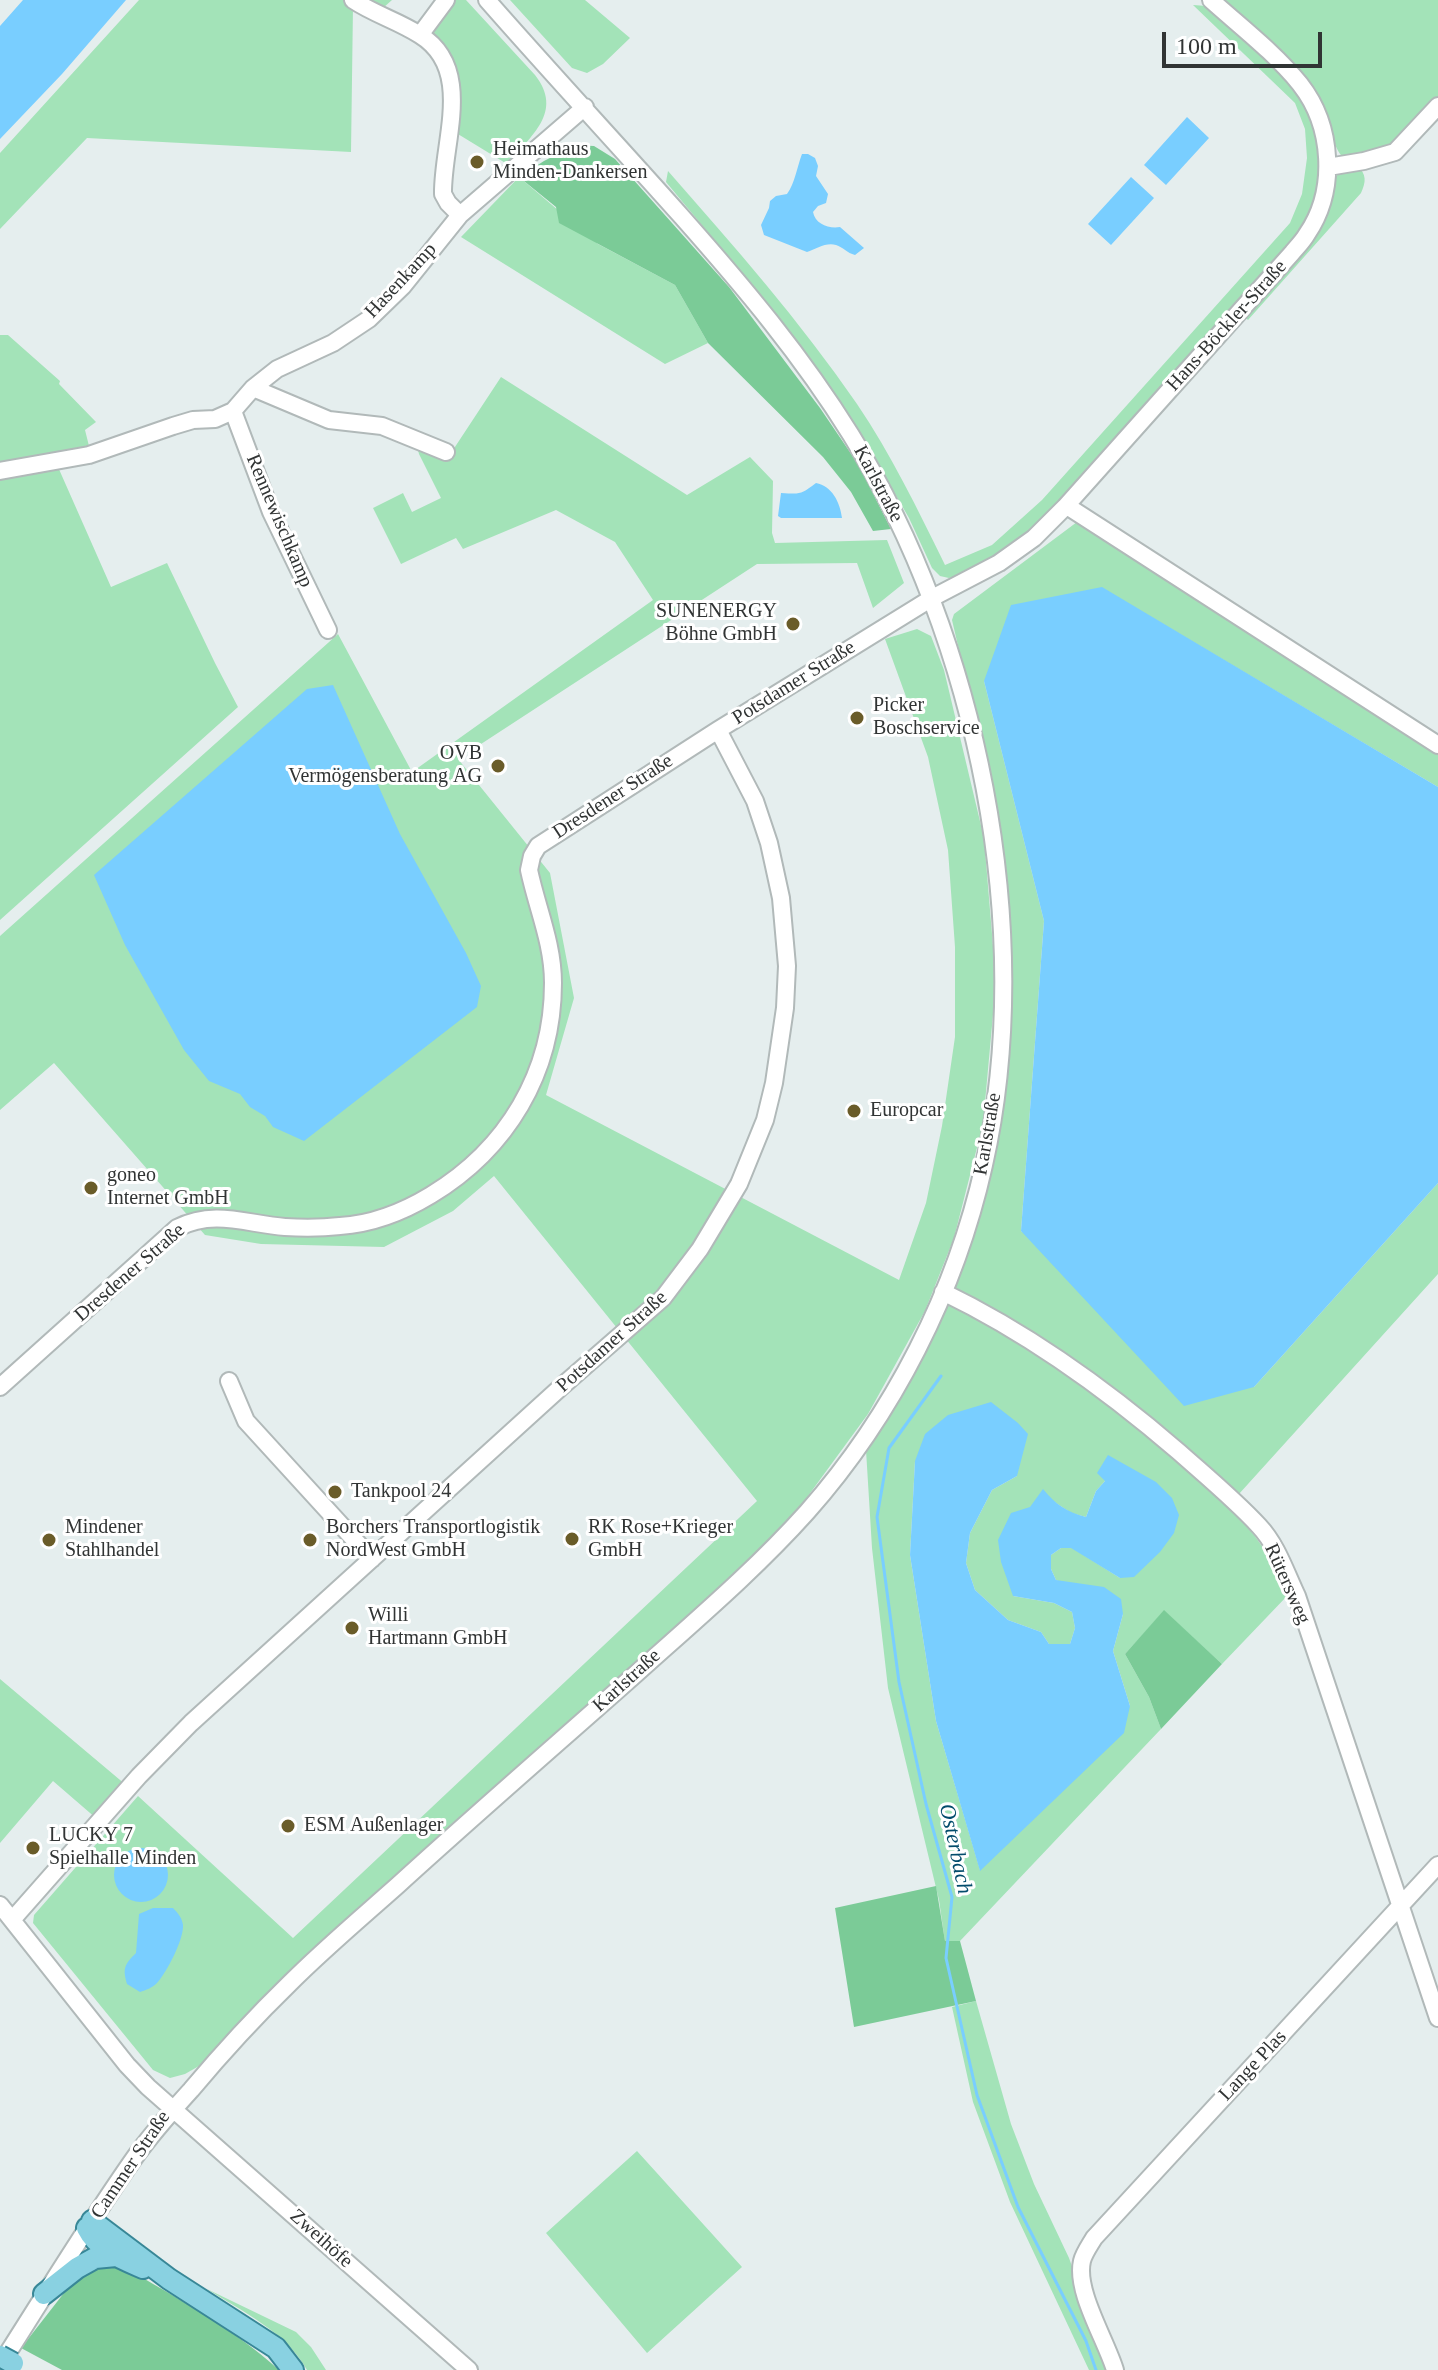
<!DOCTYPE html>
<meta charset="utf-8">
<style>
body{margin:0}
#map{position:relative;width:1438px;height:2370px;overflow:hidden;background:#e5eeee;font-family:Georgia,serif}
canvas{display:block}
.scale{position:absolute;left:1162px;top:32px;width:160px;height:36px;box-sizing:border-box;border:4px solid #313434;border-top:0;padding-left:10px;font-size:24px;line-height:28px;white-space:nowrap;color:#313434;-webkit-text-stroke:6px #fff;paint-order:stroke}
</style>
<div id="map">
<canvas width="1438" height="2370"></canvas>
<div class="scale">100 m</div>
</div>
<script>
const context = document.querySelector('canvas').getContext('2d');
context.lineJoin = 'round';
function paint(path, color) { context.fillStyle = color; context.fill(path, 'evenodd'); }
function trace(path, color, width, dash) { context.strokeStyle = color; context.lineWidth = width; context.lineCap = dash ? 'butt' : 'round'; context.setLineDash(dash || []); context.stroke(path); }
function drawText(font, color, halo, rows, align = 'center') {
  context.font = font + ' Georgia,serif'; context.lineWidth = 6; context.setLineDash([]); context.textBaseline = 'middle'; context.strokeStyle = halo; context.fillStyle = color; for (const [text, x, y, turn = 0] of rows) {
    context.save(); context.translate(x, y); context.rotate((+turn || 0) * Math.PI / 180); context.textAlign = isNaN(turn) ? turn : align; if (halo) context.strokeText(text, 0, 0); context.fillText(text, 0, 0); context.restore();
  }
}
paint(new Path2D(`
 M139,0H392L374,16L353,6L351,152L87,138L0,229V153Z
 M453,0H466L535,75C564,112 531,136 507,164L453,131L456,97L427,36Z
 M510,0H585L630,38L603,64L587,73L572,68Z
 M1222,0H1438V98L1394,146L1344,158C1333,151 1325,108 1315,92C1294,58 1252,27 1222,0Z
 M1193,5L1207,6C1272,63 1350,115 1312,214C1308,227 1297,239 1289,250L1052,514L1023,540L969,573L949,578L940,576L932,568L909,518L862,437L789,330L666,182L668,171C734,246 800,321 857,404C891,454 918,510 945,565L992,545L1042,500L1290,223L1302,194L1307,158L1305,129L1295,103Z
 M1357,166C1367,174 1366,182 1361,193L1248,320L1246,318L1319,231L1330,205L1336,176L1348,167Z
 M519,177L598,244L675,285L708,343L665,364L461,237Z
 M0,335H8L60,381L59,384L96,422L85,430L90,450L0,464Z
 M501,377L687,495L750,457L773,481L772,533L775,543L887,540L904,583L873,608L857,563L757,564L458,759L550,873L574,998L546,1095L899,1280L926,1203L942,1126L955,1037V947L948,850L928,757L885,639L917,629L931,636L944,670L984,838L996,982L983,1124L954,1238L925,1311L868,1414L797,1511L728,1581L306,1955L199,2066L185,2074L170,2078L153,2070L33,1923L34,1915L138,1796L293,1938L757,1501L494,1176L453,1211L384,1247L261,1244L205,1235L54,1063L0,1110V936L338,634L412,772L653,600L615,542L556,510L463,549L456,538L401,564L373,508L403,493L412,512L441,498L419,454L415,439L451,453Z
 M58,467L111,587L167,563L215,663L238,707L0,920V477Z
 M1077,522L1438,751V787L1102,588L984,681L1044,921L1021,1231L1254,1387L1438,1183V1274L1229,1505C1253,1532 1275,1560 1288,1595L1222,1664L1164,1611L1125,1654L1149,1697L1161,1729L960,1941L945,1942L939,1900L888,1688L872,1548L866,1450L908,1384L944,1313L974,1229L999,1135L1009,1043L1011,953L1006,882L987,770L952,620L954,614ZM915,1461L1017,1476L992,1490L970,1533L966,1563L975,1590L1008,1620L1041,1632L1049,1644H1070L1075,1628L1072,1612L1054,1603L1013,1596L1053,1501L1071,1513L1086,1517L1096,1491L1105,1481L1120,1578L1071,1547L1061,1548L1051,1555V1569L1056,1580L1123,1614L1113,1651L1130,1706L980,1870L936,1721L910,1555Z
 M0,1679L126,1785L97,1819L53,1781L0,1843Z
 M976,2001L1011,2124L1034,2184L1069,2258L1109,2370H1089L1010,2202L973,2102L952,2007Z
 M637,2151L742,2267L647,2353L546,2233Z
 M207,2289L296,2332L311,2347L326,2370H307C286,2332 243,2312 207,2289Z`), '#a3e3b8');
paint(new Path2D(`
 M575,145L594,146L615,159L729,287L820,408L858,464L891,529L873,531L851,492L823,457L708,343L675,285L559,223L556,207L519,177L544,161Z
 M1164,1610L1222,1664L1161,1729L1149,1697L1125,1654Z
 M936,1886L945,1941H960L976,2001L854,2027L835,1908Z
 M123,2266C176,2298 233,2328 279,2370H62L21,2348L71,2284L90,2267Z`), '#7bcb97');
paint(new Path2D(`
 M23,0H126L62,74L0,139V26Z
 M1187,117L1209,138L1166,185L1144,165Z
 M802,154H808L815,158L818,166L816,176L828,194L826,203L818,206L813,212C815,224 829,229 840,227L864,248L855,255C847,253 843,247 836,245C826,242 816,249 807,252L764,235L761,225L769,208L770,201L776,196L787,194C795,183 797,167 802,154Z
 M1131,177L1154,198L1111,245L1088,224Z
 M816,483C832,486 840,502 842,518H781L778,516L781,493C801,494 800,495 816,483Z
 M1102,587L1438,787V1183L1254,1387L1184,1406L1021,1231L1044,921L984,681L1011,605Z
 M333,685L400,834L466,953L481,986L477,1007L304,1141L273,1127L265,1116L250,1107L240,1094L209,1081L184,1050L125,945L94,875L307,689Z
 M991,1402L1018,1423L1028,1434L1017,1476L992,1490L970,1533L966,1563L975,1590L1008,1620L1041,1632L1049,1644H1070L1075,1628L1072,1612L1054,1603L1013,1596L1001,1562L998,1540L1011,1513L1030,1507L1043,1489C1055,1504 1067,1512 1086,1517L1096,1491L1105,1481L1097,1473L1108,1455L1156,1482L1172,1498L1179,1515L1174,1533L1160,1552L1134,1577L1120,1578L1071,1548H1061L1051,1555V1569L1056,1580L1104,1587L1121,1599L1123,1614L1113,1651L1130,1706L1124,1733L980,1871L936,1721L910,1555L915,1461L925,1434L948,1415Z
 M114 1875a27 27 0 1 1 54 0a27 27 0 1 1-54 0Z
 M153,1908H173C178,1913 182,1918 183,1925C184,1939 167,1972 157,1983C152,1988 146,1990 140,1992L127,1984C122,1968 125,1964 136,1953L139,1914Z`), '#79ceff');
trace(new Path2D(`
 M941,1376L889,1448L877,1517L899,1682L926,1804L952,1897L946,1958L977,2095L1018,2207L1086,2341L1096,2370`), '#79ceff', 3);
const minor = new Path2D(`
 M353,0C374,14 398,21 420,35C475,69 442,143 443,194L448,203L460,215
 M420,35L446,0
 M1328,167L1364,161L1395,152L1438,106
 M253,388L329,420L382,426L446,452
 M233,411L271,512L328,630
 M0,471L89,455L173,426L193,420L215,419L233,411L253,388L277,369L333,343L369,319L403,286L460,215L585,107
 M1067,506L1438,745
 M943,1292C1030,1334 1106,1389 1179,1452C1206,1476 1235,1500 1259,1526C1277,1545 1286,1573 1297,1596L1438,2018
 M229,1381L246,1421L372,1559
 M0,1387L177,1228C215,1209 246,1224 285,1227C303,1228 322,1228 340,1226C372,1224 403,1212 431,1195C507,1149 553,1073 553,983C553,943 537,908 529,870L532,856L538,846L718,730L864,640L932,598L999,563L1034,538L1065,507L1292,253C1297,247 1303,241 1307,234C1337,190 1333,126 1300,84C1275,53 1241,27 1211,0
 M0,1905L127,2065L148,2087L469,2370
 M12,1920L139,1776L191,1723L561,1387L663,1298L700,1249L739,1184L765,1120L774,1083L785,1008L787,966L781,898L769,843L755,801L718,730
 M0,2365C45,2295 87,2225 135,2157C152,2133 172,2111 191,2090C222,2053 255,2017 290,1983C324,1949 362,1917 398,1885C477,1813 558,1743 638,1672C696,1620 755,1570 807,1512C893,1415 956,1291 984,1165C1037,930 977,639 851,435C802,356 743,286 682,217C617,144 551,73 487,0
 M1115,2370C1106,2340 1075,2291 1082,2261C1084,2253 1090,2245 1094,2238L1438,1865`);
const major = new Path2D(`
 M92,2221L169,2279L276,2348L293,2370
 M87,2228C98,2250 122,2259 143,2268
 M44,2294L77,2268L95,2258L116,2256`);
trace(minor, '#b1b9b9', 20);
trace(major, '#388797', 24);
trace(minor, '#fff', 16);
trace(major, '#89d1e1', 20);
const majorBridge = new Path2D(`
 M0,2356L13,2363`);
trace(majorBridge, '#388797', 24, []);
trace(majorBridge, '#89d1e1', 20);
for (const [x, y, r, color] of [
 [477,162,8,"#6a5c29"],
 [793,624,8,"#6a5c29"],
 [857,718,8,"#6a5c29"],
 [498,766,8,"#6a5c29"],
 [854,1111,8,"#6a5c29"],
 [91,1188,8,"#6a5c29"],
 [335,1492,8,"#6a5c29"],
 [572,1539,8,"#6a5c29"],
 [49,1540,8,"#6a5c29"],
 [310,1540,8,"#6a5c29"],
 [352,1628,8,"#6a5c29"],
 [288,1826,8,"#6a5c29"],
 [33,1848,8,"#6a5c29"]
]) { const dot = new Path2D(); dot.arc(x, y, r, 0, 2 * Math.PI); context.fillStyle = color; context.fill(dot); trace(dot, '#fff', 3); }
drawText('20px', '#313434', '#fff', [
 ["Heimathaus",493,150],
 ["Minden-Dankersen",493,173],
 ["SUNENERGY",777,612,"right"],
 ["Böhne GmbH",777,635,"right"],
 ["Picker",873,706],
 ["Boschservice",873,729],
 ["OVB",482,754,"right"],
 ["Vermögensberatung AG",482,777,"right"],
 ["Europcar",870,1111],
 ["goneo",107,1176],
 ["Internet GmbH",107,1199],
 ["Tankpool 24",351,1492],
 ["Mindener",65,1528],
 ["Stahlhandel",65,1551],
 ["Borchers Transportlogistik",326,1528],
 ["NordWest GmbH",326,1551],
 ["RK Rose+Krieger",588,1528],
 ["GmbH",588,1551],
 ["Willi",368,1616],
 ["Hartmann GmbH",368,1639],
 ["ESM Außenlager",304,1826],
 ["LUCKY 7",49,1836],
 ["Spielhalle Minden",49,1859]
], 'left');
drawText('20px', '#313434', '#fff', [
 ["Hasenkamp",401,281,-47],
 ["Hans-Böckler-Straße",1227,326,-48],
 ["Karlstraße",878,484,62],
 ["Rennewischkamp",279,521,67],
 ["Potsdamer Straße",794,683,-32],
 ["Dresdener Straße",613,797,-33],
 ["Karlstraße",988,1134,-80],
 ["Dresdener Straße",130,1273,-41],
 ["Potsdamer Straße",612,1342,-42],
 ["Rütersweg",1287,1584,66],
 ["Karlstraße",627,1681,-42],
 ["Lange Plas",1253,2066,-47],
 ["Cammer Straße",131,2165,-56],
 ["Zweihöfe",321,2239,42]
]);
drawText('italic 22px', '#034c6c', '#fff', [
 ["Osterbach",955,1849,78]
]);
</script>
